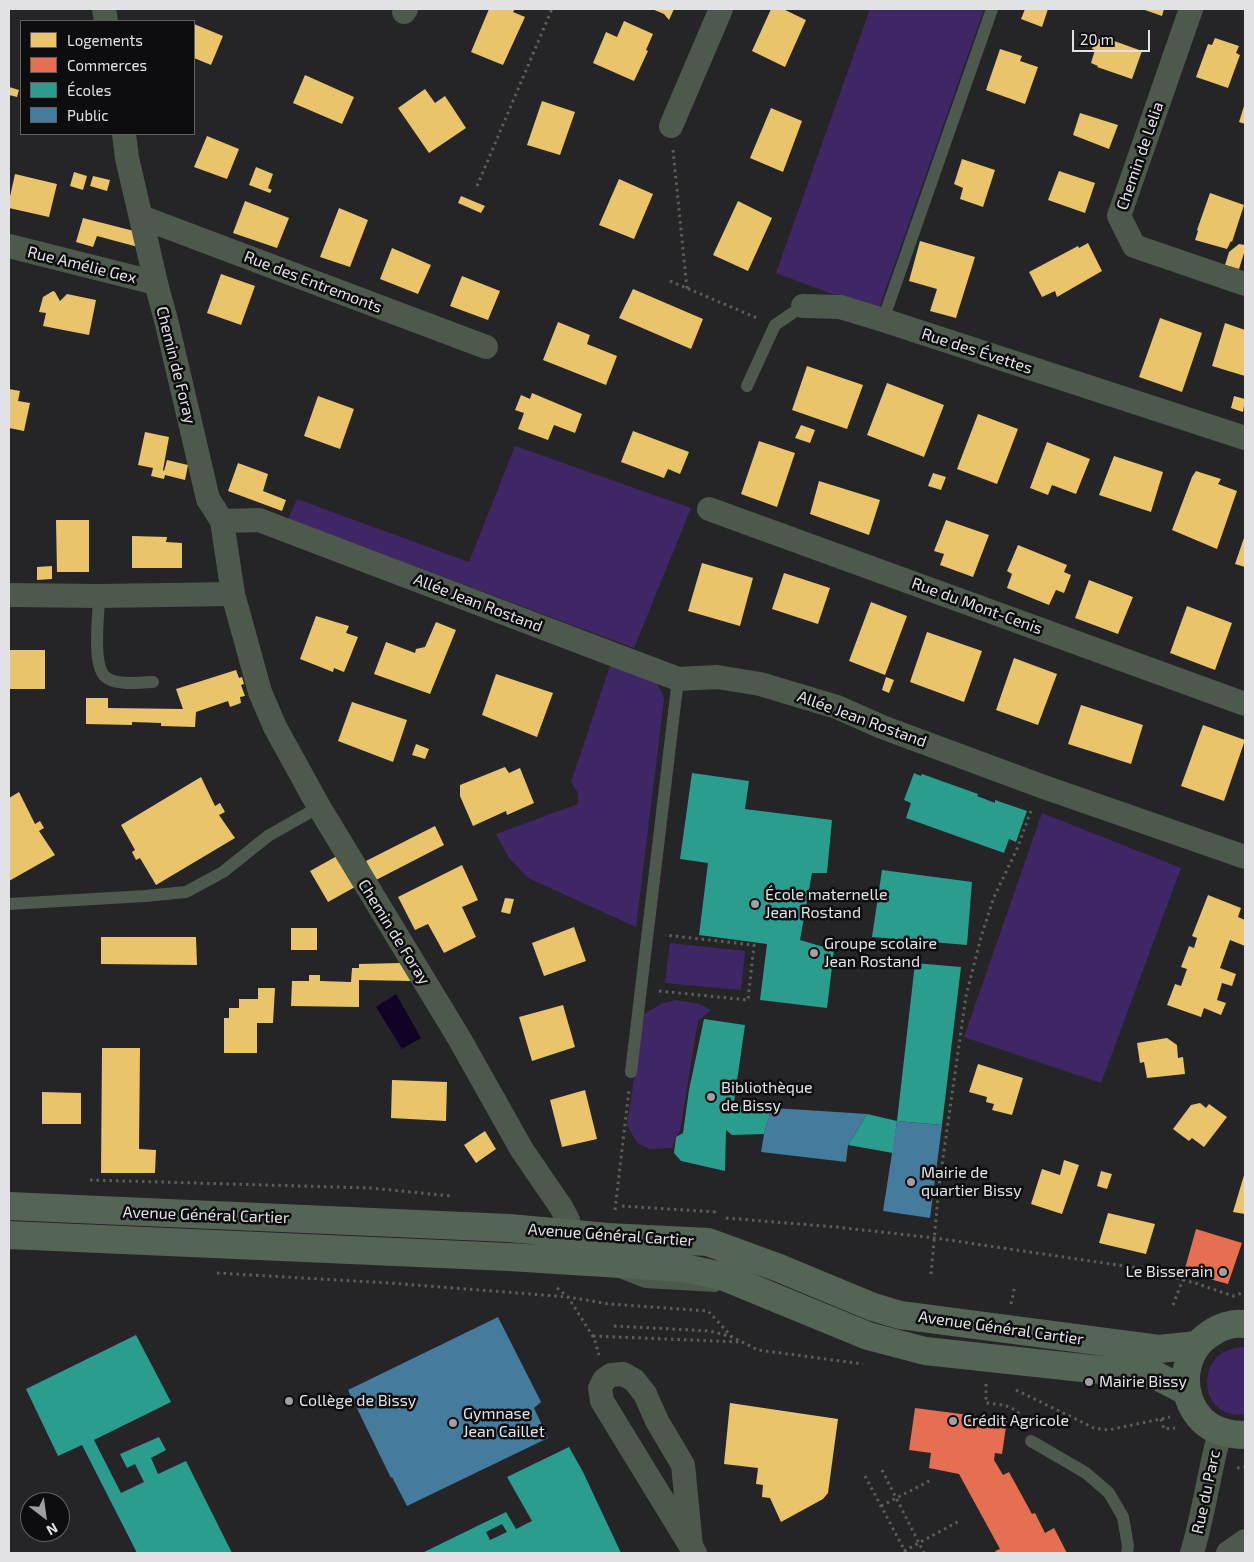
<!DOCTYPE html>
<meta charset="utf-8">
<style>
body{margin:0}
#map{position:relative;width:1254px;height:1562px;overflow:hidden;background:#252427;font-family:"Exo 2",sans-serif}
canvas{display:block}
.frame{position:absolute;inset:0;border:10px solid #e2e1e5;pointer-events:none}
.legend{position:absolute;left:20px;top:20px;width:175px;height:115px;box-sizing:border-box;background:#0d0d0f;border:1px solid #626265;margin:0;padding:6px 9px;list-style:none;font-size:15px;color:#e2e1e5}
.legend li{display:flex;align-items:center;gap:10px;height:25px}
.legend b{width:25px;border:1px solid #626265}
.north{position:absolute;left:20px;top:1492px;width:50px;height:50px;box-sizing:border-box;background:#0d0d0f;border:1px solid #626265;border-radius:50%;rotate:150deg;font-size:14px;font-weight:700;line-height:20px;text-align:center;color:#e2e1e5}
.north::after{content:'';display:block;margin:auto;width:18px;height:22px;background:#a09fa2;clip-path:polygon(50% 0,100% 100%,50% 72%,0 100%)}
.scale{position:absolute;left:1072px;top:30px;width:78px;height:22px;box-sizing:border-box;border:2px solid #e2e1e5;border-top:0;padding-left:6px;font-size:15px;line-height:18px;white-space:nowrap;color:#e2e1e5;-webkit-text-stroke:4px #0d0d0f;paint-order:stroke}
</style>
<div id="map">
<canvas width="1254" height="1562"></canvas>
<div class="frame"></div>
<ul class="legend">
<li><b style="height:14px;background:#e9c46a"></b>Logements</li>
<li><b style="height:14px;background:#e76f51"></b>Commerces</li>
<li><b style="height:14px;background:#2a9d8f"></b>Écoles</li>
<li><b style="height:14px;background:#457b9d"></b>Public</li>
</ul>
<div class="north">N</div>
<div class="scale">20 m</div>
</div>
<script>
const context = document.querySelector('canvas').getContext('2d');
context.lineJoin = 'round';
function paint(path, color) { context.fillStyle = color; context.fill(path, 'evenodd'); }
function trace(path, color, width, dash) { context.strokeStyle = color; context.lineWidth = width; context.lineCap = dash ? 'butt' : 'round'; context.setLineDash(dash || []); context.stroke(path); }
function drawText(font, color, halo, rows, align = 'center') {
  context.font = font + ' "Exo 2",sans-serif'; context.lineWidth = 5; context.setLineDash([]); context.textBaseline = 'middle'; context.strokeStyle = halo; context.fillStyle = color; for (const [text, x, y, turn = 0] of rows) {
    context.save(); context.translate(x, y); context.rotate((+turn || 0) * Math.PI / 180); context.textAlign = isNaN(turn) ? turn : align; if (halo) context.strokeText(text, 0, 0); context.fillText(text, 0, 0); context.restore();
  }
}
paint(new Path2D(`
 M870,9H984L878,311L776,273Z
 M515,446L691,508L634,648L288,519L297,499L469,562Z
 M612,660C632,668 659,674 664,699L636,927L528,878L509,858L496,834L578,804V793L571,782Z
 M1042,813L1181,868L1101,1083L964,1037Z
 M670,943L745,951L741,990L665,983Z
 M675,1000L699,1004L711,1010L698,1021L680,1131L675,1138L672,1148L650,1149L637,1143L627,1125L644,1014L661,1004Z
 M1245,1347V1414C1198,1422 1191,1347 1245,1347Z`), '#3f2766');
paint(new Path2D(`
 M396,994L421,1038L402,1049L376,1007Z`), '#110325');
paint(new Path2D(`
 M489,9H506L509,10L510,9H515L513,12L525,17L503,65L471,52Z
 M652,9H674L669,20L664,14Z
 M771,9H783L806,20L785,67L752,51Z
 M1025,9H1048L1042,27L1021,19Z
 M1142,9H1164L1162,16Z
 M624,21L653,34L646,50L648,51L634,81L593,63L606,32L617,37Z
 M194,24L223,36L211,65L194,58Z
 M1096,38L1105,41L1106,38L1142,51L1132,79L1097,67L1098,66L1091,63L1095,50L1092,49Z
 M1215,38L1239,46L1236,53L1240,55L1228,88L1196,77L1208,44L1212,45Z
 M1000,49L1022,56L1020,61L1038,67L1025,104L986,90Z
 M305,75L354,97L342,124L293,103Z
 M9,87L19,90L17,97L9,95Z
 M425,89L435,103L445,96L466,128L429,153L398,108Z
 M542,101L575,112L560,155L527,145Z
 M1244,106L1245,107V124L1239,122Z
 M771,108L802,121L783,172L750,158Z
 M1080,113L1118,125L1109,149L1073,135Z
 M207,136L239,149L227,179L194,167Z
 M962,159L995,170L983,207L960,199L963,188L954,184Z
 M256,167L273,174L268,188L272,190L270,193L249,185Z
 M1059,171L1095,183L1085,213L1048,200Z
 M74,172L87,176L83,190L70,186Z
 M15,174L57,184L49,217L9,208V201Z
 M93,176L110,180L107,191L90,186Z
 M619,179L653,194L634,239L599,225Z
 M1210,193L1244,205L1232,242L1231,241L1227,249L1195,240L1198,231L1197,230Z
 M461,196L485,206L481,213L458,203Z
 M245,201L289,218L277,248L233,233Z
 M738,201L772,218L748,271L713,255Z
 M339,208L368,220L350,267L320,257Z
 M83,218L134,231L138,247L97,236L93,247L76,242Z
 M920,241L975,257L956,318L930,311L937,289L909,281Z
 M1088,243L1102,271L1057,297L1055,291L1042,297L1029,272L1078,246L1079,248Z
 M1239,244L1245,245V250L1239,269L1225,265L1229,252Z
 M392,248L431,265L418,294L380,279Z
 M221,274L255,286L241,325L207,313Z
 M462,276L500,291L488,320L450,306Z
 M633,289L703,319L691,349L619,318Z
 M53,291L55,292L60,301L67,294L96,300L89,335L43,326L46,313L39,312L43,297Z
 M1160,318L1202,333L1182,392L1139,377Z
 M558,322L590,335L587,344L617,356L606,385L543,360Z
 M1225,323L1245,330V376L1212,366Z
 M807,366L863,385L847,429L792,410Z
 M887,383L944,405L924,457L867,435Z
 M9,389L20,391L18,401L30,403L24,431L9,428Z
 M532,393L582,414L575,433L554,425L548,440L518,429L524,413L515,410L521,395L530,399Z
 M318,396L354,409L340,449L304,436Z
 M1234,396L1245,399L1243,412L1231,408Z
 M978,414L1018,429L997,484L957,469Z
 M801,425L815,430L810,443L795,438Z
 M633,431L689,452L680,474L668,469L664,478L621,462Z
 M145,432L169,437L163,470L164,471L167,460L188,465L185,480L165,475L164,479L151,476L153,468L138,465Z
 M759,441L795,453L777,507L741,494Z
 M1047,442L1090,459L1076,494L1052,485L1048,495L1030,488Z
 M1114,456L1163,472L1151,512L1099,495Z
 M238,463L268,474L263,491L286,500L282,511L228,491Z
 M1196,471L1221,479L1218,484L1237,491L1217,549L1172,530L1192,477Z
 M933,473L946,477L941,490L928,486Z
 M819,481L880,500L869,535L810,514Z
 M56,520H89V572H57Z
 M946,520L989,535L973,577L940,565L944,554L934,551Z
 M1245,535V567L1235,564Z
 M132,536L167,537L166,542L182,543V568H132Z
 M1018,545L1067,565L1064,572L1071,575L1064,593L1056,590L1049,605L1007,588L1012,574L1007,571Z
 M702,563L753,578L740,626L688,611Z
 M52,566V579L37,580V567Z
 M784,573L830,588L818,624L772,609Z
 M1089,580L1133,597L1118,634L1075,618Z
 M871,602L907,616L885,675L849,661Z
 M1187,606L1232,623L1215,670L1170,653Z
 M316,616L349,626L346,633L358,637L344,672L334,668L333,672L300,659Z
 M436,622L456,630L430,694L374,674L386,642L415,653L416,649L425,647Z
 M927,632L982,651L964,702L910,682Z
 M9,650H45V689H9Z
 M1014,658L1057,674L1038,725L996,710Z
 M236,670L239,678L242,677L244,684L241,685L245,696L240,697L241,703L230,707L228,701L196,712L195,727L161,726V723L132,722V725L86,724V698H108V708L183,709L176,689Z
 M496,674L553,693L537,737L482,715Z
 M886,677L894,680L889,693L882,690Z
 M352,702L407,720L393,762L338,741Z
 M1081,705L1143,725L1131,764L1068,744Z
 M1203,725L1245,740L1224,801L1181,786Z
 M416,744L429,749L425,759L412,755Z
 M505,767L509,773L520,768L534,803L507,815L506,811L473,826L460,796V785Z
 M201,777L215,806L220,803L225,812L219,815L235,838L156,885L140,858L136,860L132,852L135,850L121,825Z
 M19,792L35,824L40,821L44,828L39,831L55,855L9,881V798Z
 M435,826L444,845L376,880L366,861Z
 M337,856L355,887L328,902L310,871Z
 M462,865L478,900L462,907L476,937L444,953L428,924L415,930L398,897Z
 M1208,895L1241,908L1238,917L1245,920V946L1230,940L1220,968L1236,974L1232,986L1222,983L1217,1000L1226,1003L1221,1015L1204,1008L1201,1017L1167,1005L1175,984L1181,986L1187,969L1181,967L1189,946L1194,948L1197,938L1192,936Z
 M505,898L514,899L510,914L501,912Z
 M574,927L586,961L544,976L532,943Z
 M291,928H317V950H291Z
 M101,937H196L197,965L101,964Z
 M401,963L411,981L359,980V1007L291,1006L292,981H309V975H320V981L351,982L352,968H359V964Z
 M258,988H275L273,1023H257V1053H224V1018H229V1008H239V999H258Z
 M563,1005L575,1047L532,1061L519,1017Z
 M1167,1038L1177,1045L1178,1058L1183,1057L1185,1074L1147,1078L1144,1062L1140,1063L1137,1043Z
 M102,1048H140L139,1149L156,1150L155,1173H101Z
 M978,1064L1023,1078L1012,1115L992,1110L994,1104L986,1102L987,1097L969,1092Z
 M392,1080L447,1082L446,1121L391,1118Z
 M585,1090L597,1139L562,1147L550,1100Z
 M42,1092L81,1093V1124H42Z
 M1200,1103L1206,1108L1209,1104L1227,1117L1204,1147L1192,1138L1189,1141L1173,1129L1191,1105Z
 M485,1131L496,1149L476,1163L464,1145Z
 M1064,1160L1079,1165L1062,1214L1031,1204L1042,1169L1060,1175Z
 M1101,1171L1112,1174L1107,1189L1097,1186Z
 M1245,1172V1214L1233,1212Z
 M1108,1213L1155,1224L1146,1254L1099,1243Z
 M730,1403L838,1419L828,1493L823,1499L781,1522L770,1498L762,1497L763,1485L756,1484L758,1468L724,1464Z`), '#e9c46a');
paint(new Path2D(`
 M1196,1229L1242,1243L1228,1284L1184,1272Z
 M915,1408L1007,1420L1002,1454L995,1453L994,1460L1003,1475L1009,1472L1032,1514L1035,1513L1045,1533L1054,1528L1067,1553H997L995,1551L1000,1549L959,1474L929,1468L931,1453L909,1450Z`), '#e76f51');
paint(new Path2D(`
 M692,773L749,781L745,809L832,820L827,873H812L800,940L834,950L827,1008L760,1000L767,944L699,935L708,863L680,859Z
 M914,773L921,776L922,774L978,794L977,796L995,803V800L1027,811L1016,842L1009,839L1004,853L906,818L911,803L904,800Z
 M882,870L972,882L967,945L872,937Z
 M915,963L961,967L942,1125L897,1121Z
 M704,1019L745,1025L733,1109L740,1105L772,1108L764,1134L732,1135L726,1130L725,1171L681,1161L674,1153L676,1137L683,1133L689,1090Z
 M867,1114L897,1121L893,1153L848,1145Z
 M136,1335L171,1402L94,1440L121,1493L144,1482L135,1464L127,1468L120,1454L159,1437L166,1450L151,1458L158,1474L186,1461L232,1553H137L82,1445L58,1456L26,1389Z
 M569,1447L583,1472L621,1553H422L506,1512L516,1529L532,1521L507,1477ZM502,1524L507,1532L490,1540L486,1532Z`), '#2a9d8f');
paint(new Path2D(`
 M772,1108L806,1110L867,1114L848,1145L846,1162L761,1152L764,1134Z
 M897,1121L942,1125L930,1218L883,1211Z
 M498,1317L541,1402L534,1408L548,1438L407,1506L392,1477L391,1478L348,1390Z`), '#457b9d');
trace(new Path2D(`
 M673,150L687,289
 M477,186L552,9
 M670,281L757,318
 M659,991L748,1000L754,945L665,935
 M90,1180L371,1188L451,1196
 M622,1206L715,1212L714,1216
 M615,1210L629,1090
 M726,1218L836,1227L935,1238L1138,1268L1195,1283L1233,1296L1245,1292
 M217,1273L390,1283L568,1297L594,1338L599,1355
 M931,1274L939,1186L966,996L981,937L994,897L1017,849L1032,808
 M557,1288L568,1297L609,1304L708,1311L732,1337
 M1011,1304L1015,1285
 M1173,1305L1183,1279
 M614,1326L710,1331L732,1337L758,1350L863,1364
 M593,1336L739,1342
 M986,1384V1403C1005,1405 1015,1405 1026,1423
 M1016,1390L1094,1428L1108,1430L1170,1417
 M1161,1419L1164,1429L1175,1428
 M1237,1468L1245,1467
 M882,1470L924,1553
 M865,1476L906,1553
 M881,1506L933,1479
 M904,1551L961,1520`), '#586058', 3, [2.5, 4]);
trace(new Path2D(`
 M883,320L992,9
 M747,386L775,325L803,306
 M99,596C99,614 91,668 107,678C119,686 140,682 153,682
 M9,904L145,896L186,892L223,872L268,836L319,807
 M631,1072L678,679
 M622,1273L645,1282L715,1286
 M1031,1441L1086,1473L1109,1493L1123,1517L1128,1546L1127,1553`), '#4c594c', 12);
trace(new Path2D(`
 M104,9L106,21
 M1191,9L1119,216L1134,246L1245,284
 M404,12L406,9
 M671,126L721,9
 M124,134L127,158L156,283L167,324L208,499L222,521L233,594L260,692L275,727L319,807L459,1038L522,1150L561,1207L568,1220L565,1251
 M141,217L486,347
 M9,246L156,283
 M803,306L840,307L883,320L1245,438
 M709,509L1245,704
 M222,521L259,520L678,679L717,677L760,684L837,707L882,727L1041,786L1245,857
 M9,595L99,596L233,594
 M691,1546L683,1465L657,1421L645,1394L634,1380L623,1374L611,1375L604,1380L600,1388L602,1401L695,1553
 M1192,1553C1204,1513 1209,1472 1220,1432
 M1228,1553L1245,1541`), '#4c594c', 24);
trace(new Path2D(`
 M9,1206L509,1228L608,1237L708,1242L779,1268L873,1307L900,1315L1159,1349L1197,1345
 M9,1235L509,1257L684,1268L722,1276L868,1336L925,1351L1157,1376L1186,1391
 M1245,1324C1234,1323 1222,1326 1213,1332C1181,1350 1177,1396 1203,1421C1215,1432 1230,1435 1245,1435`), '#556555', 28);
for (const [x, y, r, color] of [
 [755,904,5,"#a09fa2"],
 [814,953,5,"#a09fa2"],
 [711,1097,5,"#a09fa2"],
 [911,1182,5,"#a09fa2"],
 [1223,1272,5,"#a09fa2"],
 [1089,1382,5,"#a09fa2"],
 [289,1401,5,"#a09fa2"],
 [953,1421,5,"#a09fa2"],
 [453,1423,5,"#a09fa2"]
]) { const dot = new Path2D(); dot.arc(x, y, r, 0, 2 * Math.PI); context.fillStyle = color; context.fill(dot); trace(dot, '#0d0d0f', 2); }
drawText('16px', '#e2e1e5', '#0d0d0f', [
 ["Chemin de Lelia",1140,156,-71],
 ["Rue Amélie Gex",82,265,14],
 ["Rue des Entremonts",313,282,21],
 ["Rue des Évettes",977,351,18],
 ["Chemin de Foray",176,365,76],
 ["Allée Jean Rostand",478,603,21],
 ["Rue du Mont-Cenis",977,606,20],
 ["Allée Jean Rostand",862,719,20],
 ["Chemin de Foray",394,932,58],
 ["Avenue Général Cartier",206,1215,2],
 ["Avenue Général Cartier",611,1235,4],
 ["Avenue Général Cartier",1001,1328,8],
 ["Rue du Parc",1206,1492,-78]
]);
drawText('16px', '#e2e1e5', '#0d0d0f', [
 ["École maternelle",765,895],
 ["Jean Rostand",765,913],
 ["Groupe scolaire",824,944],
 ["Jean Rostand",824,962],
 ["Bibliothèque",721,1088],
 ["de Bissy",721,1106],
 ["Mairie de",921,1173],
 ["quartier Bissy",921,1191],
 ["Le Bisserain",1213,1272,"right"],
 ["Mairie Bissy",1099,1382],
 ["Collège de Bissy",299,1401],
 ["Gymnase",463,1414],
 ["Jean Caillet",463,1432],
 ["Crédit Agricole",963,1421]
], 'left');
</script>
